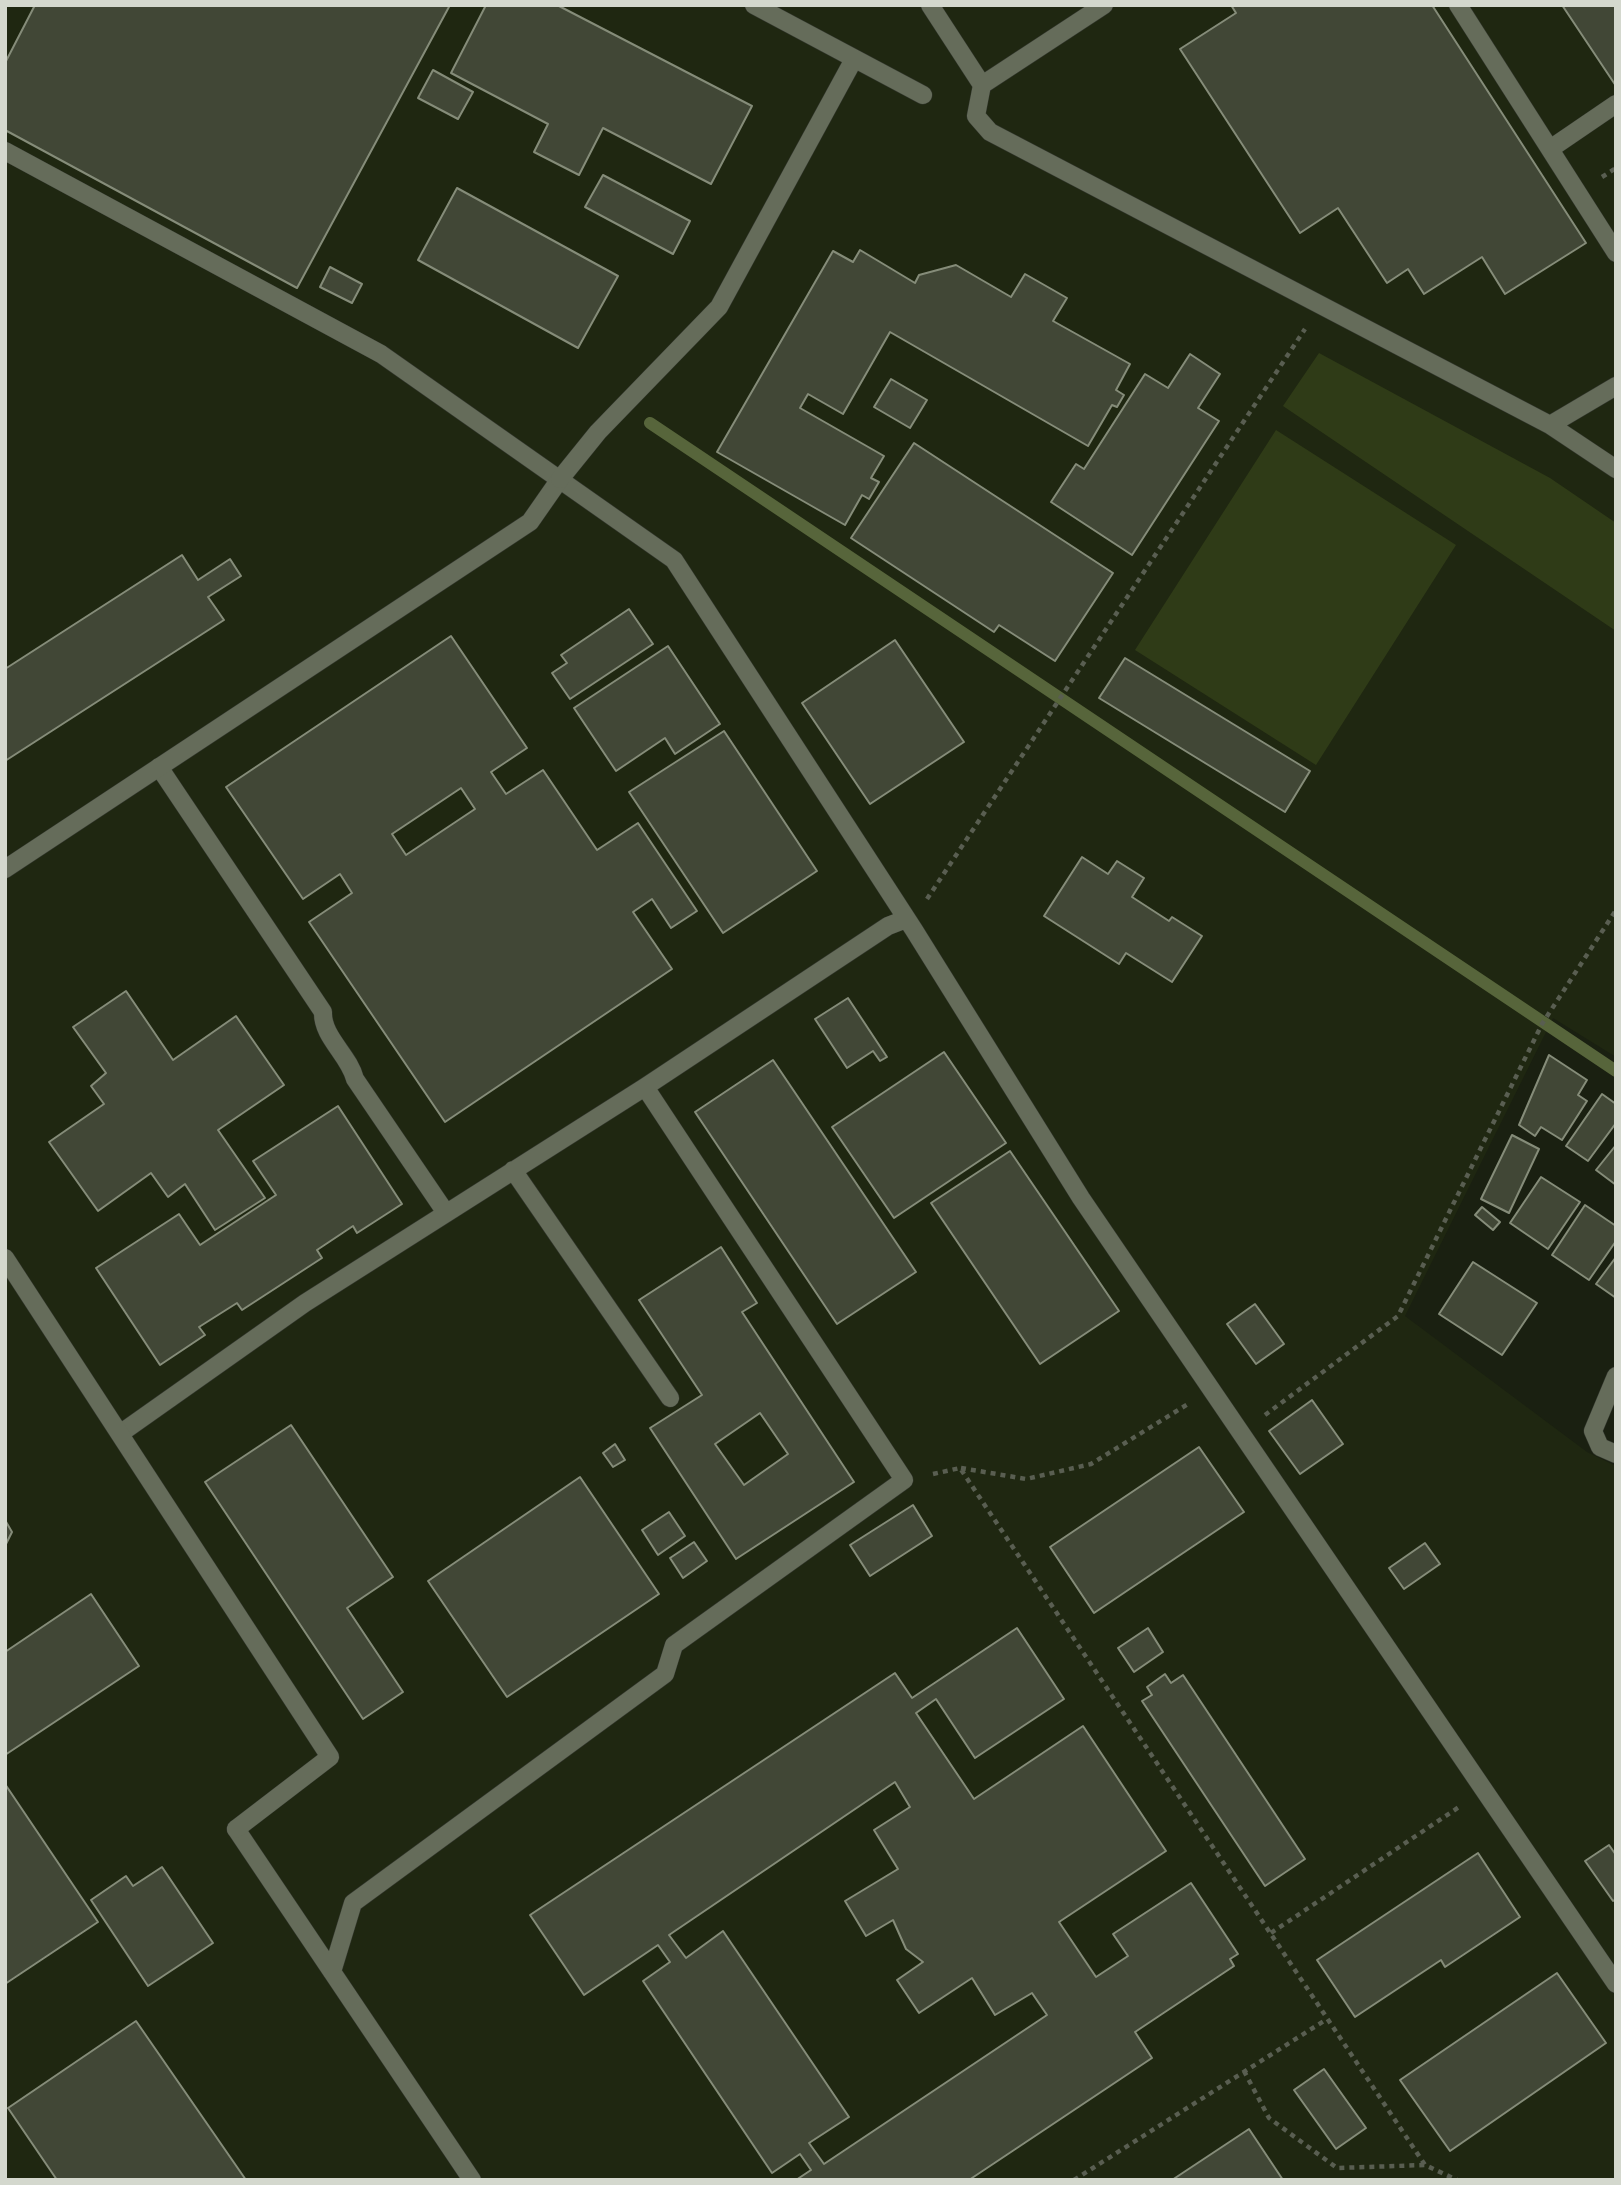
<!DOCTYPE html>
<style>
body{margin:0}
#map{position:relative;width:1621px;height:2185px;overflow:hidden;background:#1a2011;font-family:"Fira Sans",sans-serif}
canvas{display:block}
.frame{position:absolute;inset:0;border:7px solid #d4d8ce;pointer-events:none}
</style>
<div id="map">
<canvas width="1621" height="2185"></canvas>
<div class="frame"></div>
</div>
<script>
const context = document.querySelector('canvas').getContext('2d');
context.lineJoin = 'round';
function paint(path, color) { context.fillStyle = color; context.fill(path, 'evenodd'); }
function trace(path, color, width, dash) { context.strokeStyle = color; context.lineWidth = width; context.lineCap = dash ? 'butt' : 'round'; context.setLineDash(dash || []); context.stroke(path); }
paint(new Path2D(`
 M5,5H1616V1057L1553,1018L1405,1316L1587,1452L1616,1466V2180H5Z`), '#1f2711');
paint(new Path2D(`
 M1319,353L1550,478L1616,523V631L1283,406Z
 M1276,430L1456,545L1316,765L1135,650Z`), '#2f3b17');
trace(new Path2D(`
 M650,423L1616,1071`), '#57653b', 12);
const building = new Path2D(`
 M35,5H450L297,288L5,130V63Z
 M486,5H557L752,106L711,184L603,128L579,175L534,152L548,124L451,73Z
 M1231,5H1432L1586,243L1505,294L1482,257L1424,294L1408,269L1387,283L1338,208L1300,233L1180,49L1236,13Z
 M1562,5H1616V86Z
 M433,70L473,92L458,119L418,98Z
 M603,175L690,221L673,254L585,207Z
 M457,188L618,276L578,348L418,260Z
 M860,250L915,283L919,275L956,265L1011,297L1025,274L1067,298L1053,321L1130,364L1116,390L1124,395L1117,407L1112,405L1088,446L890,332L843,414L808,394L800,408L884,456L871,478L879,482L869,499L862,495L845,525L717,452L833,251L853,262Z
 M330,267L362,284L352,303L320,287Z
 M1190,354L1220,374L1198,408L1219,421L1132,555L1051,502L1076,464L1084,469L1145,374L1168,388Z
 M891,379L927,400L910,428L874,407Z
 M914,443L1113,573L1055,661L999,625L994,632L851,538Z
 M182,555L198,580L230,559L241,576L208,597L224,620L5,761V669Z
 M629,609L653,644L570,699L552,673L567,663L561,655Z
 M451,636L527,748L491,772L506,794L543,770L597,850L638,823L697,911L671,928L652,899L633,912L672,969L445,1122L309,922L352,893L340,874L303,899L226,787ZM461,788L475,809L406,855L392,834Z
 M895,640L964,742L870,804L802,703Z
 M668,646L720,724L675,754L665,738L616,771L574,708Z
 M1125,658L1310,771L1285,812L1099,698Z
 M724,731L817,871L723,933L629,792Z
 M1082,857L1108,874L1117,861L1144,878L1132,897L1169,921L1172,917L1202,936L1172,982L1126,953L1119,964L1044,916Z
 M126,991L173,1060L236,1016L284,1085L218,1130L265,1198L215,1230L185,1184L168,1197L151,1173L98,1211L49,1142L104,1104L91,1086L106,1073L73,1027Z
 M848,998L887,1057L880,1061L873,1051L847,1068L815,1019Z
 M944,1052L1006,1143L894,1218L832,1127Z
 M1549,1055L1587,1080L1578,1095L1587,1101L1562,1140L1541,1127L1535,1136L1519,1125Z
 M773,1060L916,1272L837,1324L695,1112Z
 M1602,1094L1616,1104V1123L1588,1161L1566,1146Z
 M338,1106L402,1204L357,1233L353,1226L317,1250L322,1258L242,1310L237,1303L199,1327L205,1335L160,1365L96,1268L179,1214L200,1245L276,1195L253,1161Z
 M1512,1135L1539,1149L1509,1213L1481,1199Z
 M1616,1145V1185L1596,1170Z
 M1010,1151L1119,1311L1040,1364L931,1203Z
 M1541,1177L1580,1202L1548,1249L1510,1223Z
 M1585,1205L1616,1226V1241L1589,1280L1552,1255Z
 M1482,1207L1500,1222L1493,1230L1475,1215Z
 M721,1247L757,1303L742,1312L854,1482L736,1559L650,1428L702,1395L639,1300ZM760,1413L788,1454L744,1485L715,1444Z
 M1616,1257V1298L1596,1284Z
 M1473,1262L1537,1303L1502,1355L1439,1314Z
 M1255,1304L1284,1344L1256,1364L1227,1324Z
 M1312,1400L1343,1444L1300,1474L1269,1431Z
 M291,1425L393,1577L347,1608L403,1692L363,1719L205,1482Z
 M615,1444L625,1460L613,1467L603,1453Z
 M1199,1447L1244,1512L1094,1613L1050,1547Z
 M580,1477L659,1594L507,1697L428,1581Z
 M913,1505L932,1536L870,1576L850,1545Z
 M669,1512L685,1536L658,1555L642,1530Z
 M5,1520L12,1532L5,1546Z
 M694,1542L707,1561L683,1578L670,1558Z
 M1425,1543L1440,1564L1404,1589L1389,1568Z
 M91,1594L139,1666L5,1755V1652Z
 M1017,1628L1064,1699L975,1758L936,1699L916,1713L974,1799L1083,1726L1166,1851L1059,1922L1096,1977L1128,1956L1113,1934L1191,1883L1238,1954L1230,1959L1234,1966L1135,2032L1152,2058L969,2180H796L811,2170L800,2154L772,2173L643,1981L670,1962L658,1945L584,1995L530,1915L895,1673L912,1698ZM895,1782L910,1807L874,1830L898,1869L845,1901L866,1936L893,1920L906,1949L923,1962L897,1980L919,2013L972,1978L995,2015L1032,1993L1047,2015L824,2164L809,2143L849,2117L723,1931L686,1958L669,1935Z
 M1148,1628L1163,1652L1134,1672L1118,1648Z
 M1165,1674L1171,1683L1183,1675L1305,1859L1265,1886L1142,1701L1152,1695L1147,1687Z
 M5,1784L98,1922L5,1984Z
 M1609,1845L1616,1855V1899L1613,1901L1585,1861Z
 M1478,1853L1520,1917L1445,1967L1441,1960L1355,2017L1317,1960Z
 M162,1867L213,1943L148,1986L91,1900L126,1876L133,1886Z
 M1557,1973L1606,2043L1450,2151L1400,2080Z
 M136,2021L246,2180H57L8,2108Z
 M1324,2069L1366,2128L1336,2149L1294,2090Z
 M1249,2129L1283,2180H1172Z`);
paint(building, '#414736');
trace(building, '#858c79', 2);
const lane = new Path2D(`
 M930,5L982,85
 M1104,5L982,85L976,116L990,132L1550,425L1616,469
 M1458,5L1616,253
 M1550,149L1616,104
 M5,151L381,354L674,560L914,930L1081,1198L1616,1984
 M1550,425L1616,386
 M159,767L323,1012C322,1037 349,1055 355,1079L446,1213
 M513,1170L670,1398
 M121,1433L305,1303L645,1087L888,926L906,919
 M236,1829L472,2180
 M332,1972L353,1903L665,1674L674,1645L904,1480L645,1087`);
const street = new Path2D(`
 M5,869L530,522L560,479
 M5,1258L330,1757L236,1829
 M1616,1376L1593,1431L1600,1447L1616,1454`);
const secondary = new Path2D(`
 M754,5L923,95
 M560,479L598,432L719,307L854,59`);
trace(lane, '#33372e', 19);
trace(street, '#33372e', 19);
trace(secondary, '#33372e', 19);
trace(new Path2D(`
 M1602,177L1616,168
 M927,899L1305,329
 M1265,1415L1398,1316L1542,1024L1616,910
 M961,1468L1026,1479L1091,1464L1188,1404
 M933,1474L960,1468L1425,2165L1457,2180
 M1271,1933L1459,1807
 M1244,2071L1269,2118L1337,2168L1425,2165
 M1074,2180L1327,2019`), '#595e51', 4.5, [5, 5]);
trace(lane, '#656c5a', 18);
trace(street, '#656c5a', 18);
trace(secondary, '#656c5a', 18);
</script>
